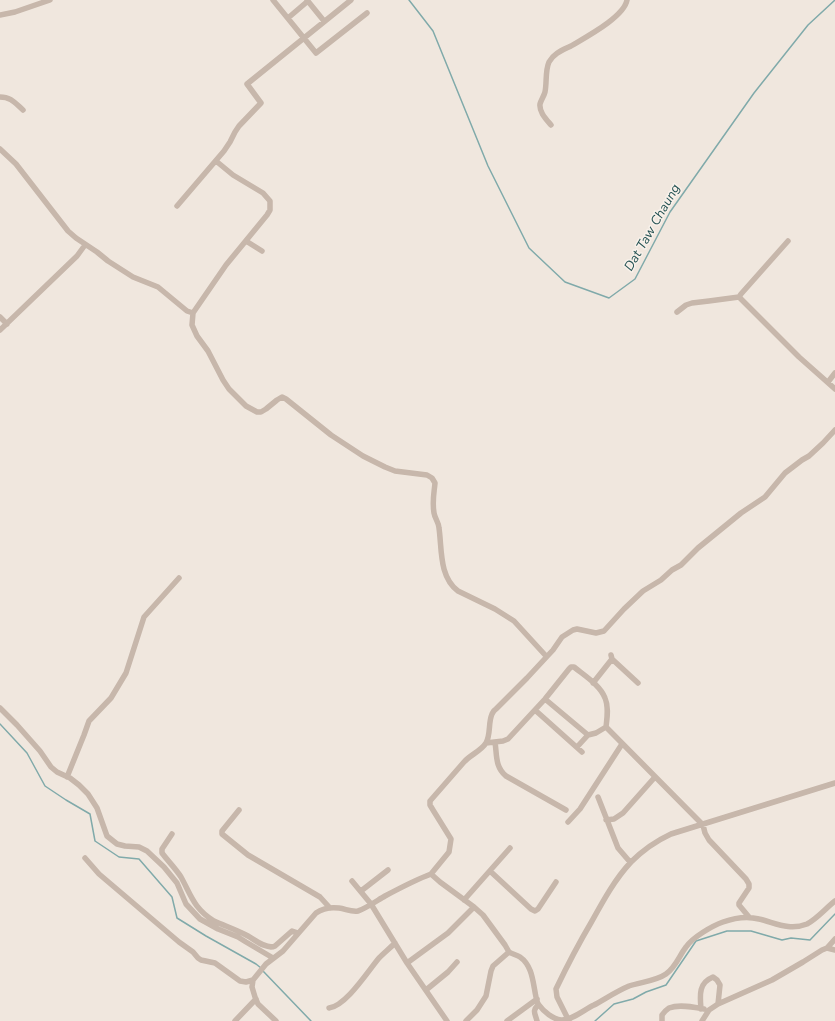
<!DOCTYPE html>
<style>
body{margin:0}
canvas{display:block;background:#f0e7de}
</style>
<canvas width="835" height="1021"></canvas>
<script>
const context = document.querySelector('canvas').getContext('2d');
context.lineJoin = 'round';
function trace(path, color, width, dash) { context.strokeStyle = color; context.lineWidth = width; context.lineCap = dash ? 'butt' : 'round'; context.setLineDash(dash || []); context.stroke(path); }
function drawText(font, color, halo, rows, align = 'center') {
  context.font = font + ' "Nunito Sans",sans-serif'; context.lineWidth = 3; context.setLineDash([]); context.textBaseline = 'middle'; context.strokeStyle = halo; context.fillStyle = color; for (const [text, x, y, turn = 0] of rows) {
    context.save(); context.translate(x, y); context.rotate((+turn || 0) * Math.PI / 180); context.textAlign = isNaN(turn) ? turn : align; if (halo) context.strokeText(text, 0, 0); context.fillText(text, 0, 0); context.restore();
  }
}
trace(new Path2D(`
 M409,0L433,31L488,166L529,248L565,282L609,298L635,279L670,212L754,93L808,25L835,0
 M0,724L27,753L45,786L66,800L90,814L95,841L119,857L139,859L172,897L177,918L206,936L256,964L261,968
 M263,971L311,1021
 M595,1021L614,1004L633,999L646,992L666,985L696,941L727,931H751L782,940L791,938L810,940L835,914`), '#80aaaa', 1.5);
trace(new Path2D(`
 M273,0L316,53L367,13
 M307,0L324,21
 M0,15L15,12L50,0
 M288,18L308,1
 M0,97C11,97 15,103 23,110
 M551,125C546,119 539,112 540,104C541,100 544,96 545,92C547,82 545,71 549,62C554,53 563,50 571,46C586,37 624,17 627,0
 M0,149L16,164L68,231L76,238L97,252L108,261L133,277L158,287L187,311L193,313
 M216,161L233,175L263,193L270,201V210L267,215L226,265L195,310L193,313L192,325L197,336L208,351L223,380L229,389L246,406L257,412H261L266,409L277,400L282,397L286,399L331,435L363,456L385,467L395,471L427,475L432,478L435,483C434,494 432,501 434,513C435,519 439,523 439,528C442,549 439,577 458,591L495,609L514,621L546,656
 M177,206L224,151L230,142L235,132L239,126L261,103L247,84L351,0
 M246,241L262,251
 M788,241L741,294L739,297L799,357L835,389
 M677,312L686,305L692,303L709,301L739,297
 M0,317L7,324
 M0,330L77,256L85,245
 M828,382L835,373
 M612,659L638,683
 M593,683L612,659L611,655
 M0,708L17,725L40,751L51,767L57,772L70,778L79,785L88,794L97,808L107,836L117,844L125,846L139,847L147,851L164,867L177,883L186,904L200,919L218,929L238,937L246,942L273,958
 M535,710L582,752
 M606,727L703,825L705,833L709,840L746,879L749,884V888L739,903V905L749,917
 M495,742C497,755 495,767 506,776L566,810
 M486,743L503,741L508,739L545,699L569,669L571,667H574C585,676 600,685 605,698C609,707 607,718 606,727L596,733L588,735L545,699
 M577,747L588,735
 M67,777L84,735L89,721L111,698L126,673L144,617L179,578
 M598,797L618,848L630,862
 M239,810L222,831V834L248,855L320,897L330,908
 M606,820L614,819L623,813L655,777
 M568,822L580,809L622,744
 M172,834L162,849V853C168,861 176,869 181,877C191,895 194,909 214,921C225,926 237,930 248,936C255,940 267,950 275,946L292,931L298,933
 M85,858L99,874L179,942L193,952L198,958L201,960L215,963L240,981L246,982L253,980
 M490,871L531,909L535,911L538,909L556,882
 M431,874L449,852L451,839L433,810L430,805V801L464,762C470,755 481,751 486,743C491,734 488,723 492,714C493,712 494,710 496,709L527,678L553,650L562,637L573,630L577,629L596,633L604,631L624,609L643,591L661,580L672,570L681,565L698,548L741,513L765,497L785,473L802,460L809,456L823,443L835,430
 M352,881L371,904L407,963L447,1021
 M361,891L388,870
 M464,900L510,848
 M827,948L835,939
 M407,963L448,933L474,907
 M426,990L448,972L457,962
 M329,1008C346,1006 368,971 379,958C384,953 390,948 395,943
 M701,1009C700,996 698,983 713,977L717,980L720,985L718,1004
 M235,1021L256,999
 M276,1021L258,1004L255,997L252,987L253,980L266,964L283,951L316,913C323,908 331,907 339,908C346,909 351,912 358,911C365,909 378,900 385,896C400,888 415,880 431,874L440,882L474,907L483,915L505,945L509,952C512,954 517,955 520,957C533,966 533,984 536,997C537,1000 537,1003 539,1005C544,1012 553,1019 561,1020C571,1021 585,1009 594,1005C605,999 617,991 629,986C641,982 656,981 666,974C676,967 679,956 686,947C693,937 712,926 723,922C734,918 748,916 759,919C776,923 789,931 807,924C817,919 826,908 835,901
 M466,1021L477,1010L486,996L491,971L493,966L509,952
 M507,1021L537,999
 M537,1021C535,1013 532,1011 538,1005
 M569,1021L557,997L556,989C567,966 579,943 592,921C603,901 615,879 631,862C643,850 656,841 671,834L835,783
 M662,1021V1015C664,1012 666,1010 669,1008C679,1004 694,1007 704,1009
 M702,1021L709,1010L718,1004L772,980L803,962L822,950L827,948L835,950`), '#c7b7ab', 5.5);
drawText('italic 13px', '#245253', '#f8f1ea', [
 ["Dat Taw Chaung",653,228,-60]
]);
</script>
